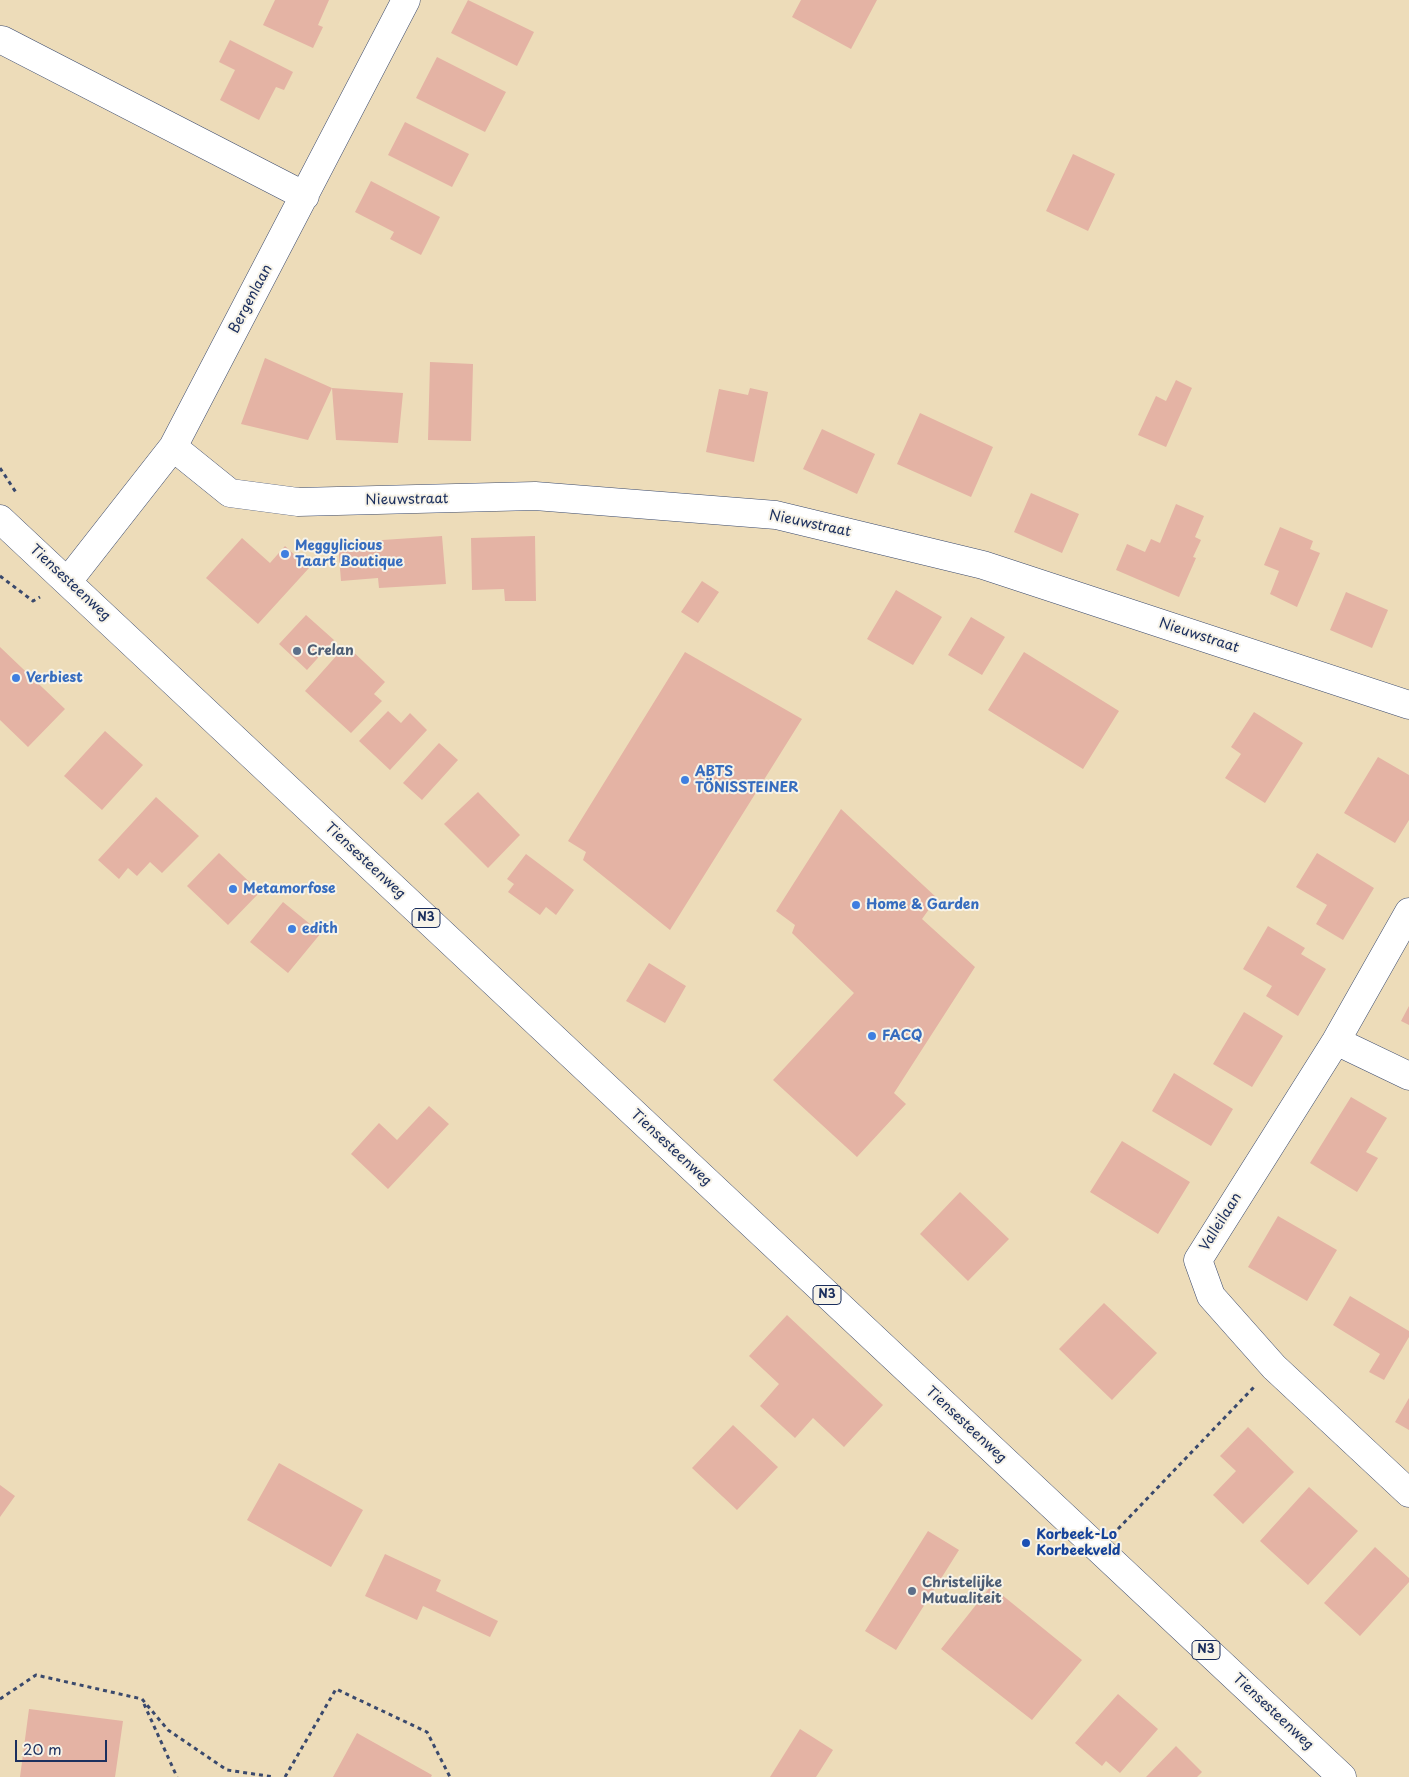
<!DOCTYPE html>
<meta charset="utf-8">
<style>
body{margin:0}
#map{position:relative;width:1409px;height:1777px;overflow:hidden;background:#eddcb9;font-family:"Playpen Sans",sans-serif}
canvas{display:block}
.scale{position:absolute;left:15px;top:1740px;width:92px;height:22px;box-sizing:border-box;border:2px solid #1b2f5e;border-top:0;padding-left:6px;font-size:15px;line-height:18px;white-space:nowrap;color:#1b2f5e;-webkit-text-stroke:4px #f7f3e8;paint-order:stroke}
</style>
<div id="map">
<canvas width="1409" height="1777"></canvas>
<div class="scale">20 m</div>
</div>
<script>
const context = document.querySelector('canvas').getContext('2d');
context.lineJoin = 'round';
function paint(path, color) { context.fillStyle = color; context.fill(path, 'evenodd'); }
function trace(path, color, width, dash) { context.strokeStyle = color; context.lineWidth = width; context.lineCap = dash ? 'butt' : 'round'; context.setLineDash(dash || []); context.stroke(path); }
function drawText(font, color, halo, rows, align = 'center') {
  context.font = font + ' "Playpen Sans",sans-serif'; context.lineWidth = 4; context.setLineDash([]); context.textBaseline = 'middle'; context.strokeStyle = halo; context.fillStyle = color; for (const [text, x, y, turn = 0] of rows) {
    context.save(); context.translate(x, y); context.rotate((+turn || 0) * Math.PI / 180); context.textAlign = isNaN(turn) ? turn : align; if (halo) context.strokeText(text, 0, 0); context.fillText(text, 0, 0); context.restore();
  }
}
paint(new Path2D(`
 M275,0H329L318,25L323,27L313,48L263,25Z
 M468,0L534,32L517,66L451,33Z
 M801,0H877L851,49L792,17Z
 M230,40L293,72L284,90L276,87L259,120L220,100L235,70L219,62Z
 M437,57L506,92L485,132L416,98Z
 M405,122L469,154L452,187L388,155Z
 M1073,154L1115,174L1088,231L1046,211Z
 M371,181L440,217L421,255L390,239L394,232L355,212Z
 M265,358L332,388L403,393L398,443L336,440L332,388L308,440L241,424Z
 M430,362L473,364L471,441L428,440Z
 M1176,380L1192,388L1166,447L1138,435L1156,396L1166,401Z
 M750,388L768,392L754,462L706,452L719,389L748,395Z
 M920,413L993,447L971,497L897,464Z
 M822,429L875,454L857,494L803,469Z
 M1031,493L1079,514L1062,553L1014,532Z
 M1176,504L1204,516L1195,537L1201,540L1193,557L1196,558L1179,597L1116,570L1127,544L1145,552L1151,539L1160,543Z
 M1280,527L1313,541L1310,549L1320,553L1297,607L1270,594L1279,571L1264,565Z
 M442,536L446,584L379,588L378,578L341,581L338,543Z
 M535,536L536,601H505L504,589L472,590L471,538Z
 M242,538L270,563L285,546L309,568L258,624L206,578Z
 M702,581L719,592L698,623L681,612Z
 M896,590L942,617L913,665L867,639Z
 M1346,592L1388,610L1372,648L1330,630Z
 M306,615L334,640L307,670L279,644Z
 M971,617L1005,637L982,675L948,655Z
 M346,645L385,682L374,694L382,701L351,733L305,691Z
 M0,647L65,709L28,747L0,720Z
 M685,652L802,719L670,930L583,860L586,852L568,841Z
 M1024,652L1119,711L1083,769L988,710Z
 M388,711L401,723L410,713L427,730L390,770L359,741Z
 M1254,712L1303,743L1265,803L1225,778L1241,754L1231,747Z
 M105,731L143,765L102,810L64,776Z
 M439,743L458,760L422,800L403,783Z
 M1378,757L1409,775V820L1395,843L1344,813Z
 M478,792L520,835L488,868L444,824Z
 M156,797L199,836L162,873L150,862L137,876L128,868L119,879L98,860Z
 M841,809L937,898L922,919L975,967L894,1093L906,1104L857,1157L773,1080L854,993L792,933L795,925L776,911Z
 M219,853L260,892L228,925L187,886Z
 M1317,853L1374,888L1343,940L1316,924L1327,905L1296,887Z
 M526,854L574,890L556,915L546,907L540,915L508,892L514,884L507,879Z
 M283,902L321,933L288,973L250,942Z
 M1268,926L1305,948L1301,954L1326,969L1298,1016L1266,996L1272,986L1243,969Z
 M649,963L686,986L665,1023L626,1001Z
 M1409,1006V1025L1401,1021Z
 M1244,1012L1283,1036L1252,1087L1213,1064Z
 M1174,1073L1233,1109L1211,1146L1152,1111Z
 M1351,1097L1387,1118L1366,1152L1378,1158L1357,1192L1310,1163Z
 M429,1106L449,1124L388,1189L351,1154L379,1123L397,1140Z
 M1122,1141L1190,1182L1158,1234L1090,1192Z
 M960,1192L1009,1239L968,1281L920,1234Z
 M1278,1216L1337,1250L1307,1301L1248,1267Z
 M1350,1296L1409,1331V1337L1384,1380L1369,1372L1380,1354L1333,1325Z
 M1104,1303L1157,1353L1112,1400L1059,1349Z
 M787,1315L883,1405L844,1447L813,1418L795,1438L760,1406L779,1384L749,1356Z
 M1409,1398V1430L1395,1422Z
 M733,1425L778,1467L737,1510L692,1468Z
 M1248,1427L1294,1472L1243,1524L1213,1495L1236,1471L1220,1456Z
 M279,1463L363,1510L331,1567L247,1520Z
 M0,1485L15,1496L0,1517Z
 M1309,1487L1358,1531L1308,1585L1260,1541Z
 M928,1531L959,1550L896,1650L865,1631Z
 M1375,1547L1409,1578V1582L1360,1636L1324,1603Z
 M385,1554L441,1580L436,1591L498,1621L490,1637L423,1606L417,1620L365,1596Z
 M991,1586L1082,1660L1032,1720L941,1649Z
 M1118,1694L1158,1729L1120,1773L1106,1761L1102,1766L1075,1743Z
 M29,1709L123,1721L115,1777H20Z
 M800,1729L833,1750L816,1777H770Z
 M357,1733L432,1775L431,1777H333Z
 M1176,1746L1202,1772L1197,1777H1146Z`), '#e4b3a4');
const minor = new Path2D(`
 M2,40L305,196
 M173,447L230,493L298,502L535,496L776,515L983,565L1409,705
 M68,581L173,447L406,0
 M1409,912L1336,1041L1198,1260L1211,1296L1274,1367L1409,1493
 M1336,1041L1409,1076`);
const major = new Path2D(`
 M0,519L1342,1777`);
trace(minor, '#3a496c', 29);
trace(major, '#3a496c', 29);
trace(new Path2D(`
 M0,468L17,494
 M0,576L33,601L40,597
 M1118,1529L1254,1387
 M0,1699L36,1675L142,1699L168,1730L227,1770L274,1777
 M144,1704L177,1777
 M285,1777L336,1689L427,1732L450,1777`), '#3a496c', 3, [4, 4]);
trace(minor, '#fff', 28);
trace(major, '#fff', 28);
for (const [x, y, r, color] of [
 [285,554,5,"#3f7fe0"],
 [297,651,5,"#5c6f8a"],
 [16,678,5,"#3f7fe0"],
 [685,780,5,"#3f7fe0"],
 [233,889,5,"#3f7fe0"],
 [856,905,5,"#3f7fe0"],
 [292,929,5,"#3f7fe0"],
 [872,1036,5,"#3f7fe0"],
 [1026,1543,5,"#1a4fb4"],
 [912,1591,5,"#5c6f8a"]
]) { const dot = new Path2D(); dot.arc(x, y, r, 0, 2 * Math.PI); context.fillStyle = color; context.fill(dot); trace(dot, '#f7f3e8', 2); }
for (const [x, y, w] of [
 [426,918,28],
 [827,1295,28],
 [1206,1650,28]
]) { const box = new Path2D(); box.roundRect(x - w / 2, y - 9.5, w, 19, 4); context.fillStyle = '#f7f3e8'; context.fill(box); trace(box, '#1b2f5e', 1); }
drawText('bold 12px', '#1b2f5e', null, [
 ["N3",426,918],
 ["N3",827,1295],
 ["N3",1206,1650]
]);
drawText('14px', '#1b2f5e', '#f7f3e8', [
 ["Bergenlaan",251,299,-62],
 ["Nieuwstraat",407,500,-1],
 ["Nieuwstraat",810,524,12],
 ["Tiensesteenweg",70,583,43],
 ["Nieuwstraat",1199,636,18],
 ["Tiensesteenweg",365,861,43],
 ["Tiensesteenweg",671,1148,43],
 ["Valleilaan",1221,1222,-58],
 ["Tiensesteenweg",966,1425,43],
 ["Tiensesteenweg",1273,1712,43]
]);
drawText('bold 14px', '#366cbe', '#f7f3e8', [
 ["Meggylicious",295,546],
 ["Taart Boutique",295,562],
 ["Verbiest",26,678],
 ["ABTS",695,772],
 ["TÖNISSTEINER",695,788],
 ["Metamorfose",243,889],
 ["Home & Garden",866,905],
 ["edith",302,929],
 ["FACQ",882,1036]
], 'left');
drawText('bold 14px', '#4e5e75', '#f7f3e8', [
 ["Crelan",307,651],
 ["Christelijke",922,1583],
 ["Mutualiteit",922,1599]
], 'left');
drawText('bold 14px', '#164399', '#f7f3e8', [
 ["Korbeek-Lo",1036,1535],
 ["Korbeekveld",1036,1551]
], 'left');
</script>
